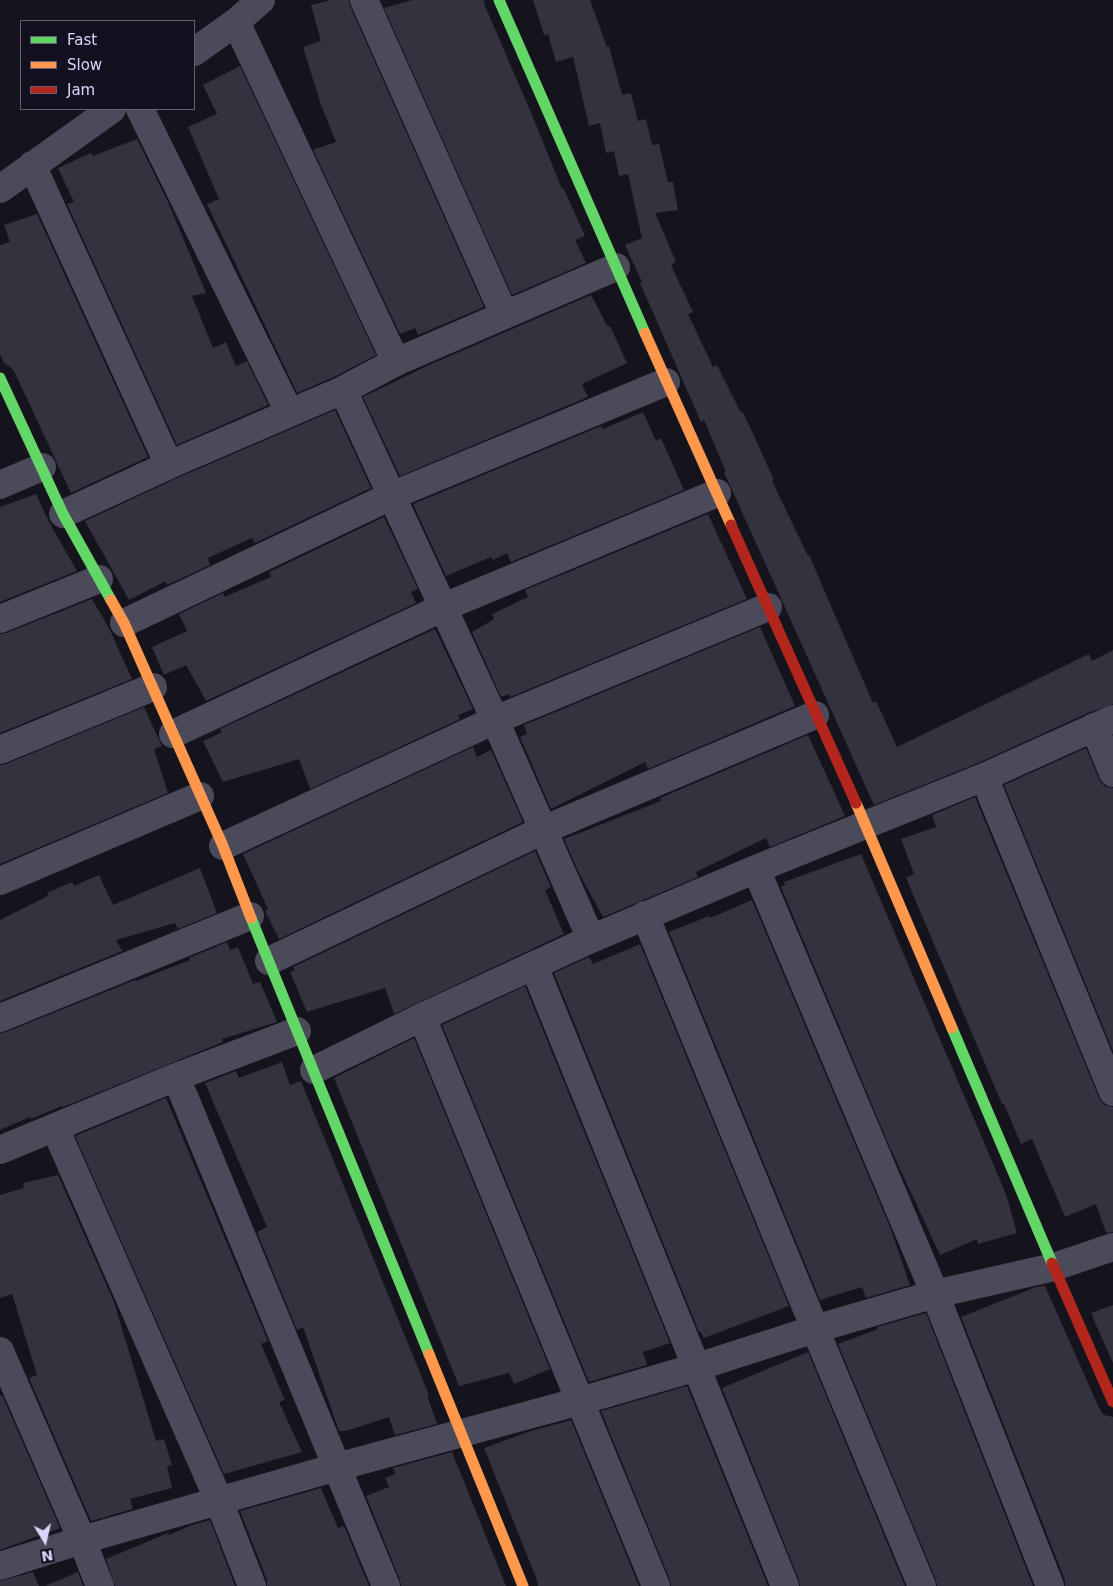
<!DOCTYPE html>
<style>
body{margin:0}
#map{position:relative;width:1113px;height:1586px;overflow:hidden;background:#15141c;font-family:"DejaVu Sans",sans-serif}
canvas{display:block}
.legend{position:absolute;left:20px;top:20px;width:175px;height:90px;box-sizing:border-box;background:#131020;border:1px solid #625f77;margin:0;padding:6px 9px;list-style:none;font-size:15px;color:#d9d5f9}
.legend li{display:flex;align-items:center;gap:10px;height:25px}
.legend b{width:25px;border:1px solid #625f77}
.north{position:absolute;left:20px;top:1516px;width:50px;height:50px;-webkit-text-stroke:4px #131020;paint-order:stroke;rotate:171deg;font-size:14px;font-weight:700;line-height:20px;text-align:center;color:#d9d5f9}
.north::after{content:'';display:block;margin:auto;width:18px;height:22px;background:#d9d5f9;clip-path:polygon(50% 0,100% 100%,50% 72%,0 100%)}
</style>
<div id="map">
<canvas width="1113" height="1586"></canvas>
<ul class="legend">
<li><b style="height:6px;background:#63d668"></b>Fast</li>
<li><b style="height:6px;background:#ff974d"></b>Slow</li>
<li><b style="height:6px;background:#b3261e"></b>Jam</li>
</ul>
<div class="north">N</div>
</div>
<script>
const context = document.querySelector('canvas').getContext('2d');
context.lineJoin = 'round';
function paint(path, color) { context.fillStyle = color; context.fill(path, 'evenodd'); }
function trace(path, color, width, dash) { context.strokeStyle = color; context.lineWidth = width; context.lineCap = dash ? 'butt' : 'round'; context.setLineDash(dash || []); context.stroke(path); }
paint(new Path2D(`
 M331,0H349L350,6L484,307L418,335L415,328L400,334L313,150L336,142L321,105L303,47L321,41L311,5Z
 M412,0H484L485,6L535,122L562,189H564L585,236L575,240L586,263L512,295L384,8Z
 M533,0H590L607,47L609,46L622,95L631,93L638,121L646,119L652,145L659,144L668,182H673L678,210L655,213L676,262L671,265L693,312L688,314L713,367L717,365L741,413L743,412L774,480L772,481L808,556L809,555L873,703L876,701L897,747L1089,654L1092,661L1113,650V704L1088,713L978,763L874,805L724,472H726L704,420L701,422L640,283L642,282L625,245L642,238L628,174L619,176L614,151L606,153L600,123L589,126L573,57L556,62L548,34L544,35Z
 M240,66L376,355L336,376L297,393L207,204L219,199L188,127L217,114L203,85Z
 M137,139L168,202L206,293L192,296L213,348L226,342L236,366L247,361L268,405L177,445L67,204L74,202L58,168L91,153L93,156Z
 M37,214L148,457L71,493L14,371L9,366L4,363L0,354V245L10,242L4,225Z
 M591,295L608,327L610,326L627,363L582,384L588,397L400,476L363,397L429,365Z
 M335,410L371,488L255,543L252,538L208,558L210,565L167,585L166,581L129,600L85,521L175,479Z
 M643,412L656,441L661,438L684,490L511,562L507,553L493,560L491,557L446,576L413,504L601,426L603,429Z
 M36,494L49,522L77,571L0,602V507Z
 M708,514L747,599L510,697L509,694L501,697L472,632L494,619L492,614L528,597L525,590Z
 M384,517L418,589L411,592L416,603L206,701L186,665L164,675L152,647L187,631L179,614L223,593L224,597L271,577L269,572Z
 M92,599L110,630L132,679L0,733V634L6,633Z
 M760,627L795,706L648,769L645,762L551,809L520,737L527,734L524,725Z
 M435,629L473,709L458,715L460,719L310,789L299,759L223,782L203,741L222,732L220,729Z
 M144,707L162,746L154,749L168,793L0,864V765L6,764Z
 M808,735L845,816L770,847L766,838L696,872L698,877L603,917L580,875L564,839L661,801L660,798Z
 M473,747L477,757L491,750L523,822L279,939L265,911L268,909L243,854Z
 M1086,748L1099,779L1104,786L1113,788V1051L1004,785Z
 M975,797L1099,1098L1104,1105L1113,1107V1232L1106,1233L1096,1204L1065,1217L1032,1139L1021,1144L1004,1104H1002L906,878L914,874L901,839L936,827L932,815Z
 M535,851L551,887L545,890L564,934L394,1014L385,988L307,1012L290,972L295,971L293,967Z
 M861,854L1006,1194L1017,1233L978,1244L977,1239L940,1255L888,1143L781,887L785,885L784,882Z
 M200,868L217,913L178,929L175,923L116,940L122,951L0,1001V920L48,896L47,893L72,882L74,886L99,875L113,905Z
 M752,900L890,1227L910,1285L866,1298L862,1287L820,1300L669,932L709,916L710,918Z
 M227,942L230,950L238,947L253,984L260,982L277,1022L222,1039L223,1042L63,1107L62,1106L31,1119L30,1117L0,1130V1033L6,1032L135,980L136,981L190,960L189,958Z
 M640,944L789,1306L704,1338L701,1332H699L554,973L589,957L593,964Z
 M525,986L670,1343L643,1352L647,1365L589,1382L442,1025Z
 M414,1038L550,1369L514,1384L509,1373L459,1386L334,1078Z
 M282,1062L290,1085L301,1081L429,1395H427L437,1424L395,1435L389,1417L346,1431H339L303,1327L297,1330L257,1232L267,1227L205,1083L236,1071L239,1078Z
 M166,1098L268,1341L261,1344L285,1400L279,1402L302,1452L224,1474L75,1136Z
 M58,1175L114,1302L156,1441L164,1439L172,1465L167,1466L172,1488L130,1499L133,1509L91,1521L29,1378L37,1375L12,1294L0,1298V1195L24,1188L23,1183Z
 M1045,1286L1099,1408L1104,1415L1113,1417V1586H1065V1580L961,1317L1036,1287Z
 M1113,1305V1363L1091,1313Z
 M926,1313L1033,1586H937L936,1580L838,1344L878,1329L877,1327Z
 M808,1352L905,1586H800L799,1580L722,1388Z
 M687,1386L768,1586H671L670,1580L601,1411Z
 M2,1395L60,1528L0,1550V1396Z
 M571,1420L639,1586H538L537,1580L484,1448L531,1431Z
 M452,1452L506,1586H401L400,1580L366,1496L389,1487L385,1478L395,1474L393,1468Z
 M321,1488L338,1528L344,1526L369,1586H267V1580L240,1511Z
 M210,1520L235,1586H115L106,1559L168,1533L169,1535L192,1525Z
 M33,1572L39,1586H0V1581Z
 M78,1572L83,1586H45Z`), '#33323e');
trace(new Path2D(`
 M364,0L504,314
 M236,22L396,362
 M194,52L236,22L261,0
 M140,109L289,412
 M32,165L169,465
 M0,189L112,109
 M343,390L495,720L591,939
 M0,485L42,467
 M63,514L169,465L343,390L396,362L616,267
 M0,619L99,579
 M124,623L391,496L666,382
 M1094,727L1113,773
 M173,734L444,607L717,493
 M0,750L153,687
 M984,777L1113,1092
 M223,846L495,720L768,607
 M756,869L935,1294L1050,1586
 M0,881L200,796
 M645,915L815,1329L922,1586
 M269,961L543,830L815,715
 M534,966L785,1586
 M422,1017L656,1586
 M0,1018L250,916
 M314,1070L422,1017L591,939L756,869L984,777L1113,719
 M176,1077L386,1586
 M55,1128L219,1501L252,1586
 M0,1150L176,1077L297,1031
 M0,1351L82,1540L100,1586
 M0,1566L82,1540L337,1467L580,1401L697,1367L815,1329L935,1294L1054,1267L1113,1247`), '#4b4a5b', 28);
trace(new Path2D(`
 M499,0L645,333
 M0,378L63,514L111,600
 M251,918L429,1354
 M952,1028L1052,1263`), '#63d668', 11);
trace(new Path2D(`
 M645,333L731,525
 M111,600L124,623L223,846L251,918
 M856,803L952,1028
 M429,1354L523,1586`), '#ff974d', 11);
trace(new Path2D(`
 M731,525L856,803
 M1052,1263L1113,1402`), '#b3261e', 11);
</script>
